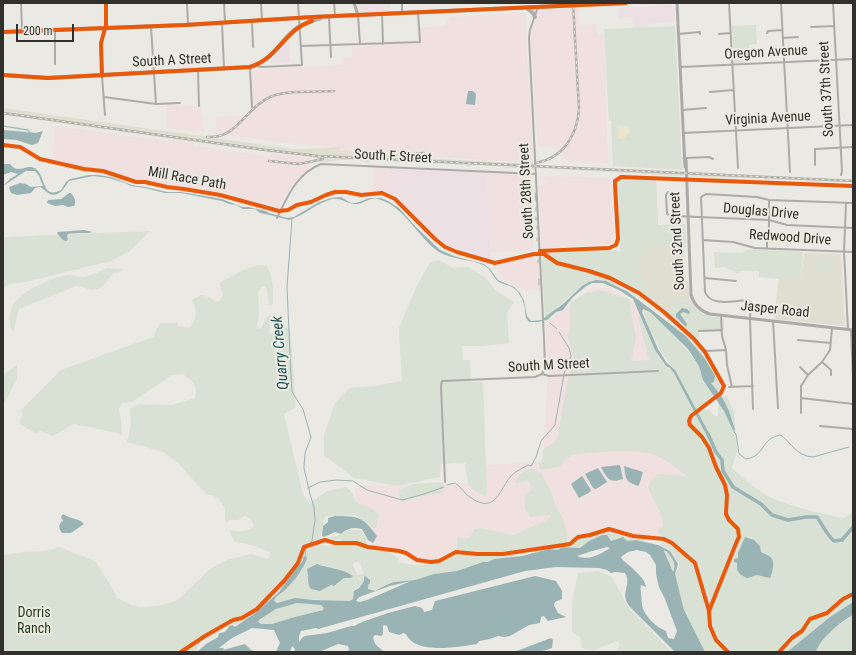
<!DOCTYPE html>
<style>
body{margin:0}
#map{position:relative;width:856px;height:655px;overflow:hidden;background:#eae9e4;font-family:"Roboto Condensed",sans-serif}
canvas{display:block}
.frame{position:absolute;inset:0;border:4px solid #31302d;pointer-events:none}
.scale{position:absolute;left:16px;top:24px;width:58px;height:18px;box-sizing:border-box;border:2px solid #31302d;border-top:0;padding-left:5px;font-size:12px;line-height:14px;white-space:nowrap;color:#31302d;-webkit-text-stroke:3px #edebe1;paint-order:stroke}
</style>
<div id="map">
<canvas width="856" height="655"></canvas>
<div class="frame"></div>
<div class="scale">200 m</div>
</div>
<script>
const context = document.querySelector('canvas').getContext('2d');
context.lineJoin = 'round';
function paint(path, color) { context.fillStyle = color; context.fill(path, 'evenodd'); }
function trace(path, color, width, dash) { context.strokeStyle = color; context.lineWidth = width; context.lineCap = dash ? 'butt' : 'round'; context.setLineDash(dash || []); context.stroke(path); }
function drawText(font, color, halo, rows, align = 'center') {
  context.font = font + ' "Roboto Condensed",sans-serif'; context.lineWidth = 4; context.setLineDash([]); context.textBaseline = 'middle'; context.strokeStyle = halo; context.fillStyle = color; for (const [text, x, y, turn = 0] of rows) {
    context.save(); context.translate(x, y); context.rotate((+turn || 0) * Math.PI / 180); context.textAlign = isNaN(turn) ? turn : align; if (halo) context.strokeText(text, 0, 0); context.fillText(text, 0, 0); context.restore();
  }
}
paint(new Path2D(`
 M355,3H390L391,11L361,12L359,11Z
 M672,5L674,7V22L648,24V27L633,28L632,17L619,18L618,8Z
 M290,39V62L268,63V62Z
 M390,169L487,173L491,259L455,248L447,245L438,238L398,198L391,193Z`), '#ede0e5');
paint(new Path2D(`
 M579,8V25L596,24L597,35H604L608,163L568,161L554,147L538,146L531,45L530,36L533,27L539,13L542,10Z
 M526,13V42L533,161L523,162L339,151V147L287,143L227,135L270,98V97L265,99L254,107L252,70L343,65L344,58L353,57L352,47L421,43L420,28L447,26V21L450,17Z
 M166,105L201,106L200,115H203L204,132L167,128Z
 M243,116L244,117L228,131L221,134H216V129H217L216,117Z
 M56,126L148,139L149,138L151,139L172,142L173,139L190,141L194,142V146L270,157L271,154L311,158L308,166L310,168L298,178L289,190L279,208H275L222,195L180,187H171L142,181H135L108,171L54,160L53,147Z
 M373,167L390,169L391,193L372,191Z
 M487,173L532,176L533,250L491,252Z
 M539,176L611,178L614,240L610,244L542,248L539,186L543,185L546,181Z
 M539,255L541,290H524L507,282L494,266Z
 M610,288L634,302L666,370L688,426L698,436L700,513L663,538L632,535L609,527L601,528L590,534L579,535L571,543L548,546L536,549L517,552L454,551L433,561L419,560L404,552L387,548L374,547L359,543L355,486L471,483L469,466L543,462L548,373L546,323L590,289Z`), '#f0e0e0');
paint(new Path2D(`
 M3,108L292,149H303L340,147V150H330L371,153L406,154V156L438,159L514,163L533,162L534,168L531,171L528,169L488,166L475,165L469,167L466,165L371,161L367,163L359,160H339L326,162L311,161L318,158L244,149L3,115Z
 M538,165L671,171L683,172V175L681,176L538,168Z
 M690,172L853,180V182L691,176L690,175Z
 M621,178L656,180L658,225L685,224L686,244V247L684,249L685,274H686V281H688L689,299L677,304L669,312L653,302L640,275L617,182Z
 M804,253L841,254L845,326L774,319L779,278L801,281Z`), '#e0ddd1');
paint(new Path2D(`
 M756,25L757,44L749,45L750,62L734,63L732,26Z
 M675,26L682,170L613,166L611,121H609L604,29Z
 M3,125L32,129V132H39L36,133L3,130L27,131L3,127Z
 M621,178L656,180L658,225L685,224L686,244L652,246L637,259L640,275L653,302L667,312H669L677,304L690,299C697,315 708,316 724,318V331L699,332L698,341L725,386L723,391L714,399V401L704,409L710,411L714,416H718V404L726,395L734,412L737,451L732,468C744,479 758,492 774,499C796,508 820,513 843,518L853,513V602L830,617L787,652H705L684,610L675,574L679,567V563L670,550L660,545L663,542L658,531L659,528L663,527C664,513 652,500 648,487L651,481L658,474L687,476C676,468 664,458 652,454C632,449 594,452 573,455L566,459L559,467L542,470L539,468V464L542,461L543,450L557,440L566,387L572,365L573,354L567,334H569L570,327V303L586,293L600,290L629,299L636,339L631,361L649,360L638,317H640L660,359L668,369H674L660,350L649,328L643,309L650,313L664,325L695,359C694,353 695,347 692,341C681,325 615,275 595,280C580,283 556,309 545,320L541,252L544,253L616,250L620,252L617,182Z
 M150,231L130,251L111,261L26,282L10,284L3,287V243L5,237Z
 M750,249L803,252L801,281L759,277V271H742L737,273L724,267L715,268L714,252L742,253Z
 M834,258L835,267L818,271L816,262Z
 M439,260L453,268L467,267L473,270L485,277L496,291L514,302L507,313L509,343L483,346H462L463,360H470L471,382H483L487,497C465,487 468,485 465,463L441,464L440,477L397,486L354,478L324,455V435L335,403L350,388L375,386L402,381L399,328L417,286L430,262Z
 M258,265L267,266C273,277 274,291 273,304L269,305L267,291L265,286L261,287L258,293L259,316L256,329L261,328L267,317L271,314L269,334L278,330L290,327L296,407L284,414L303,495L310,503L327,491L346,487L351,491L354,498L357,503L371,508L379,514L376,528H373L356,515L326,516L324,519L320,541L303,547L297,562L280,583L254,610L239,618L238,624H230L212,638L201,639L199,645L195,652H3V555L25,552L47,551L59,547L95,561L111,586L117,598L132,605L141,607L159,606L178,600L210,569L227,560L251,554L269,559L270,552L254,546L234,541L229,531L230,530C237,532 250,532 254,526L251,519L245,516L238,520H230L227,523L225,519V508L217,497L206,494L178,463L164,452L127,442L131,426L130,409L138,404L172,405L195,398C199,385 192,381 183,374L172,375L132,402L123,403L119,408V411L121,418L122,436L117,433L74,424L53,436L41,431L35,433L19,423L23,416L21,410L61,370L153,337L160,323H177L179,326L189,328C198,320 197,310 192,300L201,295L209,297L215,302L220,301L223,294L219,283L243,270Z
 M108,268L123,269L118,273H113C107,281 101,293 88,289C84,288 81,286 76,286L19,309L13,333C9,324 8,314 13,305C20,292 54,276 69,275C74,275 80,278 85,277C92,275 100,271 108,268Z
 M794.5 311a4.5 4.5 0 1 1 9 0a4.5 4.5 0 1 1-9 0Z
 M17,365V379L3,405V375Z
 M531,468L541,473L550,489L556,507L562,516L565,524L567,531V543C550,545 532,552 515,551L512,557L494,559L488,562H483L457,571L434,574L415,580L394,582L385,585L375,591H372L367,589L368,585L370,583V580L364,577L365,581L354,591L353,599L350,601C346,601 342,601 338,601C317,600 297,596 277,603L274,601C277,595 281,594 285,590C293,584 305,567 307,558L304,554L306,548L319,544L326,546L342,544V540L332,539L331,537L340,535L348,530H362L366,538V547L387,551L398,558L400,562C418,569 439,562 456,556L458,536L463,539L470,537L475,529L480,528L514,535L549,519L552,515L531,517L525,509V495L532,490L529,481L515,483C517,474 523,471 531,468ZM358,561L360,564L364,574L357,575L353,565L355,562ZM317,564L352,574L347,579L344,578L320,591L307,582L308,574Z
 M443,482V493L426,495L401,502L400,499L399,491L413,484Z
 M607,529L616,530L629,537L645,539L644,541L636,540L627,541L623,537L611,541L610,539L602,535L589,541L580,548L562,547L558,550L549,549V547H550L572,544L579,538L588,536Z
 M664,550C672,554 677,563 672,572Z
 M598,571L612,577L628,607L672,652H616L620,644L617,641L593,651L582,648L580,637L572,632V602L578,573Z
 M297,603L321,605L324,608L323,610L291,618L272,624H261L258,622L259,620L276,609Z
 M853,615V652H816C820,639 841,621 853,615Z`), '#d8e1d4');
paint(new Path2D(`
 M618,126L628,127L630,132L626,137L622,139L618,138V129L616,127Z`), '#ebe5ce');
paint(new Path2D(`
 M468,91H473L476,94L475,105L466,104Z
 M3,130L36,133L43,131L38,143L32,145L16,140L3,139Z
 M3,164H10C20,176 26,162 36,169C46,177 42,200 61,190L66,182L70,179L89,175H98L111,177L132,185L145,187L167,192H181L222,199L242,207H248L266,211L269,213L287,218L294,217L319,202L331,198L341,197L351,203H356L370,198H381L388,201L399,208L415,226L440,250L454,256L484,264L490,269L498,280L514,287L520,293L524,301L527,316L531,321L542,320L553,311L562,305L582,286L589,282L596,280L606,281L628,292L686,336L705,359L715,376L714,382L711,383L722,397L729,411L735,430H733L724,411L703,380L699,366L688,349L650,312L643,309L642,312L658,349L666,362L675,370L711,437L708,438L674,373L670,368L666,366L655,350L633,299L619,290L603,283H592L585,287L572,298L563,310L556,312L547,320L538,322H529C524,317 526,311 524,305C523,299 519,293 515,289C511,285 504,285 499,282C493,278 491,269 485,266C473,259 452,260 439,252C417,237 404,205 378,199C371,197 364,203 358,204C348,205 342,197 332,199C316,203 304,216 289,220L270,215L260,213L255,209H243L236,205L229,204L222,201L181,193H165L145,188L131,186L125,183L109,178L93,176L69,181C64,188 59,199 48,193C45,191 44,189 40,187L35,188L31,193L17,195L11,193L9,187L20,183L26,184L31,187L43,186L39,176L35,171H26L3,186L10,179L18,174L11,172L3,175Z
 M69,193H71C74,197 77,201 74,206L68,207L63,205L55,206L47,203L48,200L61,199Z
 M84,230L93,232C87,234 77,232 68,234L67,236L68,240L66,241L63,240L57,233L58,232Z
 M682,308L687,309L690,312L689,314L683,312L680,314L687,324L686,327L676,317V314Z
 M620,465L623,479C609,484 607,478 601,467Z
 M624,466L643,472L639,485L638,486C625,481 626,480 624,466Z
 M598,468L607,482L596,489L593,488L585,474Z
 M582,476L591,490L590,492L579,498L571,484Z
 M63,514C69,519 79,518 84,524L71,533H62L60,530L59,526L61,522L63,521L61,517Z
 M335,516C359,516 363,517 377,536L373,543L368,540L362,529C354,527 347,528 341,534L335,532L324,537L322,536L323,526L328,522V518Z
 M602,535H607L611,541L623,537L627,541L636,540L658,545L670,551L678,564L675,574L684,610L705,652H675L632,609C617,594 633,586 625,573L615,572L611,573L607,570L599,568L556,567L525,571L318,629L316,628L301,631L299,636V642L303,637L305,636L327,633L351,626H354L362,622L388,613L415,606L422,608L424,612L432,610L435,601L535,576L556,581L562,591V599L555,602L554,605L558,613L566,617L548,621L544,616L541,617L540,623L529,625L510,636L504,637L498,636L490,639L479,641L477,644C458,647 415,655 406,634L403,633L399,635L389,632L387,626L384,625L383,626V633L382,636L375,635L373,637C374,645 379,648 385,652H345L349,650L348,646L338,644L319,652H294L295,649L292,646L290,652H276L280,643L274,630L252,628L232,638L219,648H224L223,650L245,644L251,650L258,652H197L206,644L218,637L219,633C224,633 227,631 229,626L232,625L235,627L255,613L279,592L295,569L303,561V557L306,556L307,558C305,567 293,583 285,590C281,594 276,595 274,601L277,603L295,598L314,600L350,601L353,599L354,591L359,588L364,581V577L365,576L370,580V583L368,585V589L375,591L386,585L394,582L415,580L434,574L457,571L483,562H488L494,559L522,556L549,549L558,550L562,547L580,548L589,541ZM607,547L610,548C599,555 589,561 577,556L589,552ZM637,550L646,552L650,555L656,565V574L659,587L665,599L677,631L674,639L668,638L666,631C657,628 647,618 643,609C641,604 642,599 641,594C641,590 640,588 641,585L646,587C646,578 628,565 622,559L621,557L628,552ZM664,551H666C672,557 677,564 673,572ZM411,581L367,600L360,602L356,601L359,597L390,586ZM297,603L321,605L324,608L323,610L291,618L272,624H261L258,622L259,620L276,609Z
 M745,537L754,540L760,546L761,552C764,554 770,555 772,559C775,563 772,574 770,578L757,575L747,578L741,575L737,570V563L734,562V559L738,558V553Z
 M317,564C327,568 345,569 353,576L351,578H344L334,586L331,585L320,591L311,589C306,582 309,577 307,569Z
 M853,602V615C841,621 820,639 816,652H787L830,617Z
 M551,638L553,640L552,648C540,653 527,652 514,652Z`), '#9ab4b5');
trace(new Path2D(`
 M3,126L28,130L30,133
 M535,193L536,201
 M536,207V211
 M536,217V220
 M292,219L287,287L291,377L292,392L303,409L311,437L305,453L304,468L310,494L314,507L315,520L312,541L306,548L305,557
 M537,226V229
 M537,238V241
 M538,260V263
 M539,279V285
 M550,323L557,329
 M734,429V432L736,434L739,454L746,459C766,456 760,438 781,435C792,444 797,456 813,457L849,447
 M447,485L455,483C462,487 464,494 471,498C497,515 499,488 512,475C516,471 523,468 528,465L531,466L536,457L541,441L555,425L564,374L571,356L569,348L559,332
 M308,488L320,482L336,480L353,481L367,490L402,500L424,494L444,487`), '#9ab4b5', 1);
trace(new Path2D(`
 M708,434L716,452L722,460L723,471L733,487L761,504L772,515L788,520L806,517H817C822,524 828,537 834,541L842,540L853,527`), '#9ab4b5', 3.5);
trace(new Path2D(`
 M21,3L22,30
 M187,3L188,24
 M224,3L225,22
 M261,3L262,20
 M334,3L335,15
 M402,3V12
 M729,3L738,168
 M781,3L790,172
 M833,3L842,171L841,175
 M538,7L530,30L529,38L544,339L545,367L542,374
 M382,14L383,44
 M358,15L360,44
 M329,17L331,57
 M252,22L253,47
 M222,23L224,68
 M151,27L156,104
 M811,27L834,26
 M55,30V64
 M767,33L768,31L782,30
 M678,34L700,32V34
 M719,34L730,33
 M783,38L798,37
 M301,46L420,42L418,13
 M257,66L262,67L302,65L298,3
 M681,67L853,59
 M250,68L252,107
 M198,70L199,106
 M102,76L105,115
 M710,92L733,90
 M104,97L156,104L180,103
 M682,110L706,108
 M683,133L853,125
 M686,158L709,157L713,159
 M815,165V149L853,147
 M668,192L666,195L667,214L675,216L769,220L787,225L853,228
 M846,203L844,252L848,329
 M277,218C288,196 296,174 321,164L536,174
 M703,240L733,242L755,248L853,252
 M767,248V235L769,226V200
 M705,278L736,281
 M721,315L722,336L726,350L727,365L732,387
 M773,321L778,408
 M851,330L853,376
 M699,331L722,330
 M798,340L831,343
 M706,351L726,350
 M822,362L831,370V375
 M800,367L808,375
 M729,387L753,386
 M801,398L853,404
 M753,409L750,319L751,302C747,301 742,300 738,301C728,302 710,305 705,292L701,197L706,194L757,197L769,200L853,203
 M801,413V386L808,375L822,362L830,350L832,328
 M820,426L853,429
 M445,482L441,386L442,381L535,377L542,374L549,376L658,371`), '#acaba8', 2);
trace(new Path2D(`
 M354,3L358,15
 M677,3L685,167
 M102,76L101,43L106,25V3
 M684,158L686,159L691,295C694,305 700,311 710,314L853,330`), '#abaaa8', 3);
trace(new Path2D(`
 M527,8L533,13L535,17
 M3,32L185,25L313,17L626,3
 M3,75L48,78L250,67C273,60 278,43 295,29C303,23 312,21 321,18`), '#aeaeaa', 4);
const rail = new Path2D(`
 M3,113L266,150L318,156L853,181
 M207,137C238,139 245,108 270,97C286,90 316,92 334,91
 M411,154L424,153
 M269,161L299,164L323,159
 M536,163C563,158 577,136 579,109L573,3`);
trace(rail, '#aeaeaa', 2.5);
trace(rail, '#edebe1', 1, [3]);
trace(new Path2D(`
 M3,32L185,25L313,17L626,3
 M3,75L48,78L250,67C279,58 284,30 312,21
 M102,76L101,43L106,25V3
 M3,145L20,147L40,159L84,169L103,171L136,182H145L167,187L184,189L220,195L279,211L288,210L297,205L311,202L326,195L335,192H346L361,195L382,193L395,199L435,239L445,247L457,252L495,263L534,254H544L557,263L589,271L610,278L639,293L664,312L694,339L705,352L724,386L721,393L691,416L689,421L690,425L702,437L709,448L716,467L725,485L727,495L726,514L729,520L738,529L739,537L737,541L709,611
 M540,251L609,248L616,245L618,239L615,185V181L621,177L853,186
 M181,652L205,636L233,620L242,618L257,609L284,581L298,563L304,547L325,540L335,543H356L368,547L399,551L406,553L417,560L431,562L439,561L456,552L477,554H503L570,544L578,537L590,535L609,529L633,536L664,539L672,543L695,563L709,611L710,626L716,640L728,652
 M779,652L792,638L802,631L810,619L827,613L843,599L853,594`), '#e8590c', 4);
drawText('14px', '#31302d', '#edebe1', [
 ["Oregon Avenue",766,53,-3],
 ["South A Street",172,61,-3],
 ["South 37th Street",827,89,-93],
 ["Virginia Avenue",768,119,-3],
 ["South F Street",393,157,3],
 ["Mill Race Path",187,179,10],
 ["South 28th Street",527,191,-93],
 ["Douglas Drive",761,212,5],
 ["Redwood Drive",790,238,4],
 ["South 32nd Street",678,241,-93],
 ["Jasper Road",775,310,6],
 ["South M Street",549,366,-3]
]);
drawText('14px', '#22421d', '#edebe1', [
 ["Dorris",34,613],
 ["Ranch",34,629]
]);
drawText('italic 15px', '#1a5257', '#edebe1', [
 ["Quarry Creek",281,353,-95]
]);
</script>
